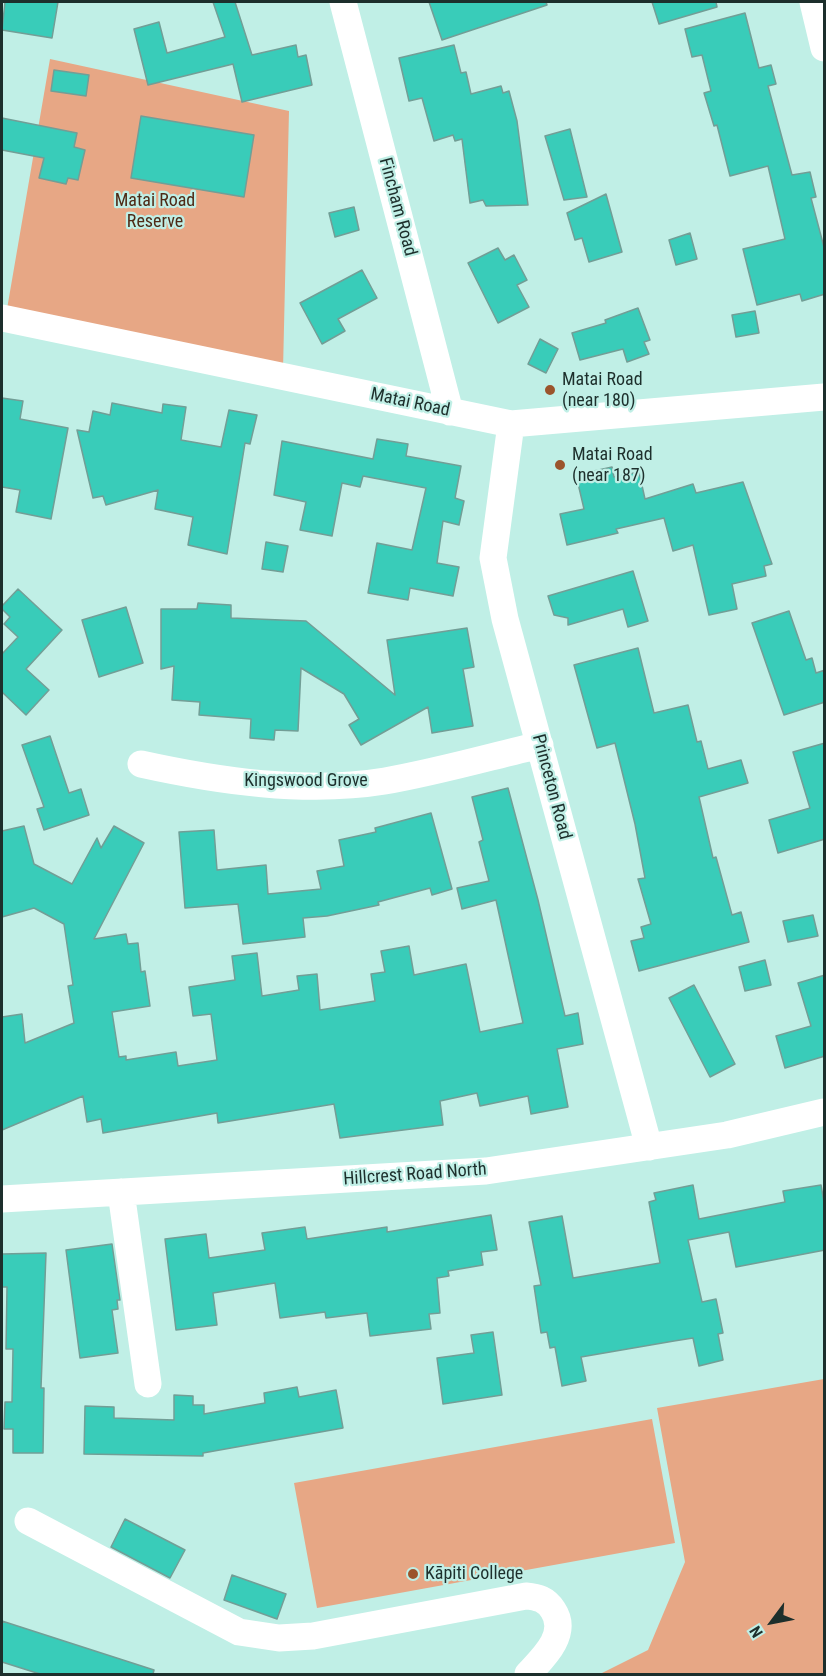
<!DOCTYPE html>
<meta charset="utf-8">
<style>
body{margin:0}
#map{position:relative;width:826px;height:1676px;overflow:hidden;background:#c0efe6;font-family:"Roboto Condensed",sans-serif}
canvas{display:block}
.frame{position:absolute;inset:0;border:3px solid #1d2f2c;pointer-events:none}
.north{position:absolute;left:742px;top:1592px;width:60px;height:60px;-webkit-text-stroke:4px #c0efe6;paint-order:stroke;rotate:238deg;font-size:16px;font-weight:700;line-height:24px;text-align:center;color:#1d2f2c}
.north::after{content:'';display:block;margin:auto;width:21px;height:27px;background:#1d2f2c;clip-path:polygon(50% 0,100% 100%,50% 72%,0 100%)}
</style>
<div id="map">
<canvas width="826" height="1676"></canvas>
<div class="frame"></div>
<div class="north">N</div>
</div>
<script>
const context = document.querySelector('canvas').getContext('2d');
context.lineJoin = 'round';
function paint(path, color) { context.fillStyle = color; context.fill(path, 'evenodd'); }
function trace(path, color, width, dash) { context.strokeStyle = color; context.lineWidth = width; context.lineCap = dash ? 'butt' : 'round'; context.setLineDash(dash || []); context.stroke(path); }
function drawText(font, color, halo, rows, align = 'center') {
  context.font = font + ' "Roboto Condensed",sans-serif'; context.lineWidth = 4.5; context.setLineDash([]); context.textBaseline = 'middle'; context.strokeStyle = halo; context.fillStyle = color; for (const [text, x, y, turn = 0] of rows) {
    context.save(); context.translate(x, y); context.rotate((+turn || 0) * Math.PI / 180); context.textAlign = isNaN(turn) ? turn : align; if (halo) context.strokeText(text, 0, 0); context.fillText(text, 0, 0); context.restore();
  }
}
paint(new Path2D(`
 M50,59L289,111L283,370L7,309Z
 M824,1379V1674H600L648,1650L685,1562L657,1408Z
 M652,1419L675,1543L317,1608L294,1483Z`), '#e7a785');
const building = new Path2D(`
 M5,2H58L52,38L2,30Z
 M213,2H235L252,55L296,45L298,57L306,55L312,85L242,102L233,64L148,85L134,29L159,22L167,53L225,37Z
 M429,2H546L547,5L442,40Z
 M652,2H716L717,7L659,24Z
 M745,13L759,68L771,65L776,84L768,86L792,175L810,172L816,197L811,198L825,251V294L802,301L800,294L757,305L743,249L785,239L768,166L730,176L717,125L714,126L704,93L711,91L702,55L692,57L685,29Z
 M454,45L461,73L466,72L471,94L501,86L503,93L509,91L517,121L528,205L486,206L483,200L470,203L462,139L455,141L453,135L434,141L422,98L409,101L399,58Z
 M54,70L89,75L86,96L51,91Z
 M141,116L254,135L244,197L131,178Z
 M2,118L77,133L74,147L85,150L78,180L68,178L66,184L39,178L44,158L2,150Z
 M570,129L587,197L564,200L545,136Z
 M606,194L622,252L589,262L582,238L575,240L567,213Z
 M354,207L359,230L335,237L329,213Z
 M690,233L697,259L676,265L669,240Z
 M498,248L505,260L514,255L527,280L517,285L529,307L498,323L468,263Z
 M362,270L377,298L338,319L345,331L322,344L300,303Z
 M638,308L650,340L644,342L649,354L627,362L623,349L580,360L572,333L606,323L605,320Z
 M755,311L759,333L736,337L732,315Z
 M540,339L558,349L546,373L528,364Z
 M2,398L23,401L20,419L68,428L51,519L16,512L20,490L2,487Z
 M112,403L162,413L163,404L186,407L181,440L221,447L229,410L257,415L250,444L245,443L227,554L188,545L193,517L155,509L158,490L106,505L103,496L93,498L77,430L89,432L93,411L110,415Z
 M377,439L408,444L406,456L461,466L455,498L464,501L459,525L443,521L437,563L459,567L453,596L410,588L408,600L368,593L377,543L412,550L426,488L363,476L360,487L342,483L332,536L300,530L306,502L274,495L282,441L373,459Z
 M612,467L614,477L639,472L645,499L693,484L696,493L743,482L772,564L764,566L766,576L732,584L737,609L709,615L693,545L673,551L664,518L616,529L618,533L567,545L560,514L584,509L576,475Z
 M266,542L288,546L283,572L262,569Z
 M633,571L648,621L628,627L623,609L568,625V618L554,615L548,596Z
 M18,589L62,630L26,669L49,690L26,715L2,692V654L18,637L4,624L10,617L2,609V606Z
 M198,603L231,605V618L306,621L395,695L387,640L467,628L474,667L463,669L473,726L432,733L428,707L361,745L349,725L359,719L344,694L301,668L298,731L275,730L274,740L250,738L251,719L199,715L200,702L172,700L174,666L161,669V609H197Z
 M126,607L143,663L99,677L82,620Z
 M789,611L806,660L812,658L816,673L825,670V702L784,715L752,623Z
 M638,648L654,713L688,705L697,742L701,741L708,769L741,760L748,783L699,797L713,858L716,857L732,915L741,912L749,942L639,971L631,941L644,938L641,927L651,924L638,879L645,878L635,824L615,743L597,748L574,665Z
 M50,736L69,793L81,789L89,815L44,830L37,809L44,807L22,745Z
 M825,743V839L778,853L769,820L810,808L793,752Z
 M508,788L538,900L565,1016L578,1013L583,1044L557,1049L568,1107L531,1114L528,1096L480,1106L477,1093L440,1101L443,1125L340,1138L334,1104L218,1123L217,1113L103,1133L101,1119L87,1122L83,1096L2,1130V1017L22,1014L25,1043L74,1023L68,986L73,985L64,924L34,908L2,917V831L24,826L34,864L72,884L97,838L101,848L114,826L144,843L94,939L126,934L128,944L138,943L141,972L145,971L150,1006L112,1012L119,1057L126,1056V1060L176,1052L178,1066L217,1060L211,1014L193,1016L189,987L235,980L232,956L257,953L262,996L299,990L297,976L317,974L320,1010L375,1001L371,974L385,972L381,951L409,946L414,975L466,964L480,1032L523,1023L496,900L462,909L457,888L489,881L479,842L483,840L472,797Z
 M431,813L452,889L432,895L430,888L378,902L379,905L327,916L303,918L305,937L243,944L238,904L185,908L179,832L214,830L217,870L266,865L268,894L321,889L317,871L344,866L339,840L376,832L375,828Z
 M813,915L818,936L788,942L783,921Z
 M765,960L771,985L745,991L739,967Z
 M825,975V1056L785,1068L776,1036L811,1026L798,983Z
 M694,985L735,1064L710,1077L669,998Z
 M693,1185L699,1219L785,1202L783,1191L821,1185L825,1208V1250L736,1267L729,1232L688,1240L702,1302L716,1299L723,1333L718,1334L723,1360L699,1366L693,1338L674,1341L581,1357L586,1381L562,1386L555,1347L550,1348L547,1332L541,1333L534,1286L541,1285L529,1222L562,1216L573,1278L660,1263L649,1202L656,1200L654,1193Z
 M491,1215L497,1250L481,1252L483,1265L448,1271L449,1276L437,1278L440,1313L429,1314L431,1329L370,1336L367,1313L326,1318L325,1312L280,1318L275,1283L213,1293L217,1325L176,1330L165,1239L206,1234L209,1258L265,1250L262,1233L305,1227L307,1239L387,1227V1232Z
 M112,1244L120,1300H117L118,1309L112,1310L118,1353L80,1358L66,1250Z
 M46,1253L41,1388H44L43,1453H13V1429H4L5,1402H12L13,1349H6L7,1287H2V1254Z
 M493,1332L502,1395L443,1404L437,1358L474,1353L471,1335Z
 M297,1387L299,1397L336,1390L343,1428L203,1453V1456L84,1454L85,1406L114,1407V1418L174,1420V1395L193,1396V1405H204V1414L265,1403L264,1393Z
 M125,1519L185,1550L170,1578L111,1547Z
 M232,1575L286,1594L277,1619L224,1600Z
 M2,1621L154,1670L153,1674H40L2,1662Z`);
paint(building, '#39ccb9');
trace(building, '#729e96', 1.5);
trace(new Path2D(`
 M343,2L450,412
 M813,2L824,48
 M2,318L511,424L824,397
 M511,424L493,558L505,619L649,1147
 M141,764C218,781 306,794 385,781C437,772 489,757 540,745
 M121,1192L148,1384
 M2,1199L486,1171L727,1135L824,1112
 M28,1521L239,1632L279,1638L313,1636L526,1596C538,1597 546,1599 553,1610C569,1634 543,1658 528,1674`), '#fff', 27);
for (const [x, y, r, color] of [
 [550,390,6,"#9b542c"],
 [560,465,6,"#9b542c"],
 [413,1574,6,"#9b542c"]
]) { const dot = new Path2D(); dot.arc(x, y, r, 0, 2 * Math.PI); context.fillStyle = color; context.fill(dot); trace(dot, '#c0efe6', 2); }
drawText('18px', '#4e2a16', '#c0efe6', [
 ["Matai Road",155,201],
 ["Reserve",155,222]
]);
drawText('18px', '#1d2f2c', '#c0efe6', [
 ["Fincham Road",397,207,75],
 ["Matai Road",410,403,12],
 ["Kingswood Grove",306,781],
 ["Princeton Road",551,787,75],
 ["Hillcrest Road North",415,1175,-4]
]);
drawText('18px', '#1d2f2c', '#c0efe6', [
 ["Matai Road",562,380],
 ["(near 180)",562,401],
 ["Matai Road",572,455],
 ["(near 187)",572,476],
 ["Kāpiti College",425,1574]
], 'left');
</script>
